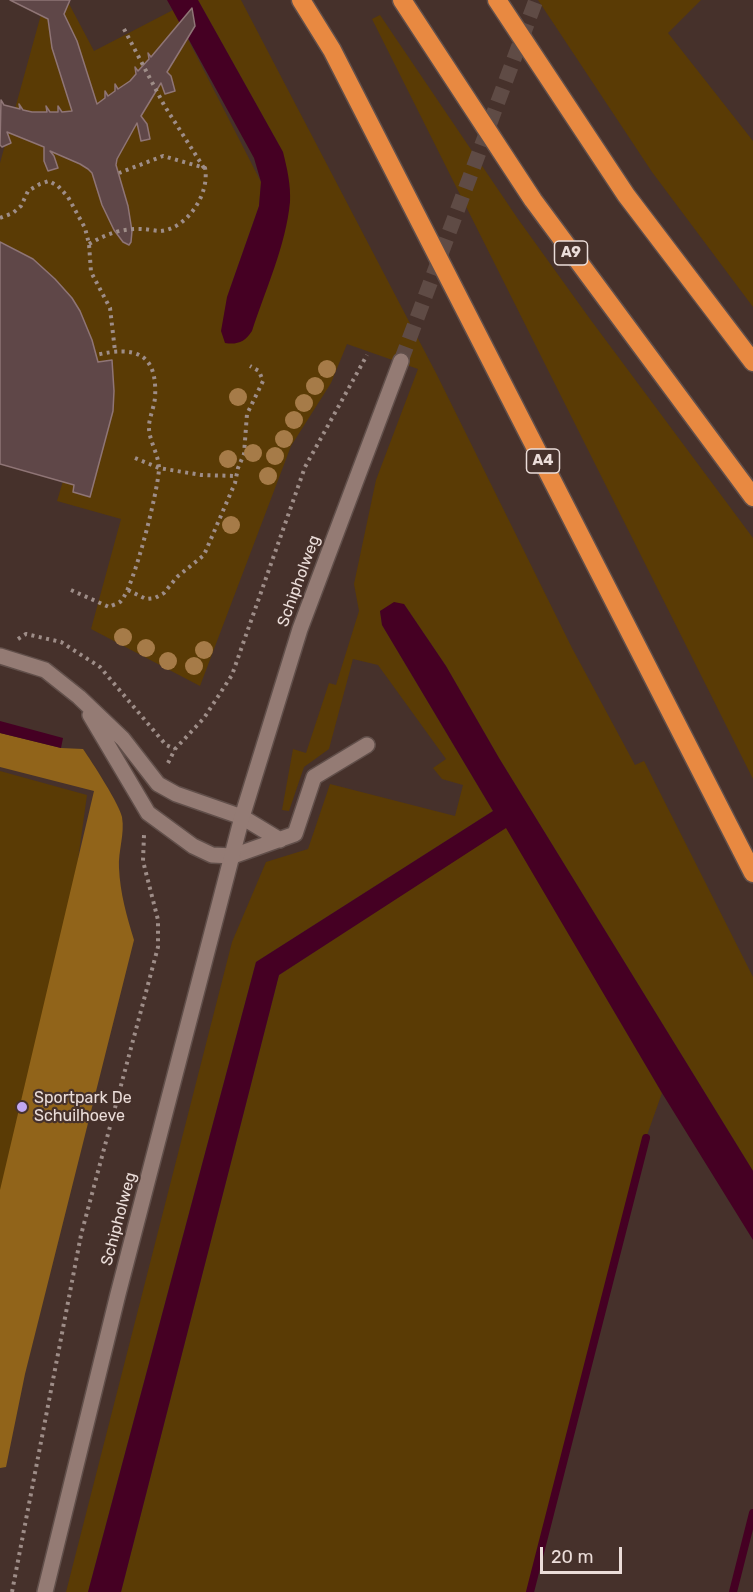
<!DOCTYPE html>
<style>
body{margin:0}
#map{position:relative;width:753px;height:1592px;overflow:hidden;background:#46312b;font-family:Rubik,sans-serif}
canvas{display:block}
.scale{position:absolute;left:540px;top:1547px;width:82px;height:27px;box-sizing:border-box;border:3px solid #ebddd9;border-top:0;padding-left:8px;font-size:18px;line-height:21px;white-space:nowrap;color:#ebddd9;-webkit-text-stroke:4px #46312b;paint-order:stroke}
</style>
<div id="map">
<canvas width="753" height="1592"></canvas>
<div class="scale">20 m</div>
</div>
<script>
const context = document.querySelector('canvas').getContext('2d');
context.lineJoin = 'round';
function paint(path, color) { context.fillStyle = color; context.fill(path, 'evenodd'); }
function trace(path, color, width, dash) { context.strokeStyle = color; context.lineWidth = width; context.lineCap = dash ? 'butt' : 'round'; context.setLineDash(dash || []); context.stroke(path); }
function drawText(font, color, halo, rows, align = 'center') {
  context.font = font + ' Rubik,sans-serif'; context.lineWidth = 4.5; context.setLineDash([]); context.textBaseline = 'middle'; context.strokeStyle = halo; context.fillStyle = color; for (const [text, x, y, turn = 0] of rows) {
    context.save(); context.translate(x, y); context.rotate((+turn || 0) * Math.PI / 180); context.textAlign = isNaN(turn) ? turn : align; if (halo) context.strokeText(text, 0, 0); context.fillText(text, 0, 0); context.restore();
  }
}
paint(new Path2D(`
 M45,0H67L94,51L173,10L261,182L259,206L227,297L283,152L198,0H241L437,375L572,648L635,765L644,761L753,977V1171L499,758L446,666L404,604L380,611L382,625L493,811L256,962L88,1592H66L232,942L266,862L308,849L330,784L455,816L463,785L442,779L433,768L446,759L378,665L353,659L329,749L304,767L289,811L282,810L293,749L306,753L329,683L336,685L359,611L354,584L376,480L418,369L347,344L331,383L291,446L200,686L91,629L121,519L57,501L98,364C86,305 55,267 0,242V163Z
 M538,0H701L668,33L753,141V307L652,172Z
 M380,15L518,219L590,319L753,538V779L372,19Z
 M0,771L87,795L0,1420Z
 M506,827L662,1093L646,1138L530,1592H121L279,975Z`), '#5a3b05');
paint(new Path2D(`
 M0,733L61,748L83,749C92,762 120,805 122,817C125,834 118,851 119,868C120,893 127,917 134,940L25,1374L6,1467L0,1468V1190L94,791L0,767Z`), '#91641a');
paint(new Path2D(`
 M167,0H198L283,152C287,168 291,185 290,202C286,245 265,291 252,331C245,342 237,345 225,343L221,331L227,297L259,206L261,182L254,158Z
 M394,602L404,604L446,666L499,758L753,1171V1240L662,1093L506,828L279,975L121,1592H88L256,962L493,811L382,625L380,611Z
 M0,721L63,738L61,748L0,733Z`), '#450023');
trace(new Path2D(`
 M530,1592L646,1138
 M733,1592L753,1513`), '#450023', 8);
const building = new Path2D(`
 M10,0H70L64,14L77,41L97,104L105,98V91L108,96L115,91V84L118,89L130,81L136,74L135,67L138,71L149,59L148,53L151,57L192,8L195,26L167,72L171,76L175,91L165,94L161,83L141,116L147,124L150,139L141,141L137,123L117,159L116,165L128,206L132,231L131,242L129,245L123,242L114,230L102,205L92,173L88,169L80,164L50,151L54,156L58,168L48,171L44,161V147L7,132L11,143L2,147L0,145L1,100L4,105L20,109L19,104L23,110L32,112H47L46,106L50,112H58V106L62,112L72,111L52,48L48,19Z
 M0,242L33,259L55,279L72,298L80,311L92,340L98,362L112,360L114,391L113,411L90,497L73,492L74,485L0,464Z`);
paint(building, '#5f4748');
trace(building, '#8f7576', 1.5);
trace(new Path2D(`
 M401,361L536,0`), '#5f4b45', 15, [15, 8]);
const lane = new Path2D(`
 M242,817L280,840
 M233,856L295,834L314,777L367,745`);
const street = new Path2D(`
 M0,656L45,670L79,697L123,739L158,784L176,794L242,817
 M90,715L148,813L193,846L212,855L233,856`);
const secondary = new Path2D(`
 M45,1592L118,1294L242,817L300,629L401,361`);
const highway = new Path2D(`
 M301,0L332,50L753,873
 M402,0L533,200L753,497
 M497,0L626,195L753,362`);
trace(lane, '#614f4a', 18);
trace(street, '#614f4a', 18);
trace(secondary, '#614f4a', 18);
trace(highway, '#614f4a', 21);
trace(new Path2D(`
 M124,29L164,105L204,168
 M0,218L13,213L21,206L28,191L40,184L49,181L58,186L68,197L85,228L89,244L91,272L110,308L115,351
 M89,244C106,234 123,228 142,229C148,229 155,231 161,231C188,228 210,193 205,168L163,156L119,173
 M135,458L159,468L201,475L236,476
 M71,590L109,607C112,605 118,604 121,601C134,587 158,491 159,469C159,454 148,440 149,425C150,416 154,407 155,398C158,352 134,346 96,355
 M128,590L146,599L155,598L164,593L177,577L204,555L235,483L238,468L244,454L247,414L263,381L259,371L250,366
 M18,639L26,634L61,642L100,667L166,745L175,749
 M168,763L175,749L204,718L232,675L305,467L367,355
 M12,1592L81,1235L158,947V920L143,861L144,835`), '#9e8d88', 4, [3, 4.5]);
trace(lane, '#947b74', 15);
trace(street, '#947b74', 15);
trace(secondary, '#947b74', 15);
trace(highway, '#e88941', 18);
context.fillStyle = '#a67b48';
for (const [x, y] of [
 [327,369],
 [315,386],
 [238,397],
 [304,403],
 [294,420],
 [284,439],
 [253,453],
 [275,456],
 [228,459],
 [268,476],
 [231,525],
 [123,637],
 [146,648],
 [204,650],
 [168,661],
 [194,666]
]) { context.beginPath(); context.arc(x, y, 9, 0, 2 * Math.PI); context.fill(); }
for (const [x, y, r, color] of [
 [22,1107,6,"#c1a8f3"]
]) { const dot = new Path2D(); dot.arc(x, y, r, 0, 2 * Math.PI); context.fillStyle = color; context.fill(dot); trace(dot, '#46312b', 2); }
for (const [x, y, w] of [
 [571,253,33],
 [543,461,33]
]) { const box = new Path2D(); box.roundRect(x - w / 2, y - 12, w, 24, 4.5); context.fillStyle = '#46312b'; context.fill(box); trace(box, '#ebddd9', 1.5); }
drawText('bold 15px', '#ebddd9', null, [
 ["A9",571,253],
 ["A4",543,461]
]);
drawText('16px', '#ebddd9', '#46312b', [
 ["Schipholweg",299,581,-70],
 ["Schipholweg",119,1219,-75]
]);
drawText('16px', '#ebddd9', '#46312b', [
 ["Sportpark De",34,1098],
 ["Schuilhoeve",34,1116]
], 'left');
</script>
